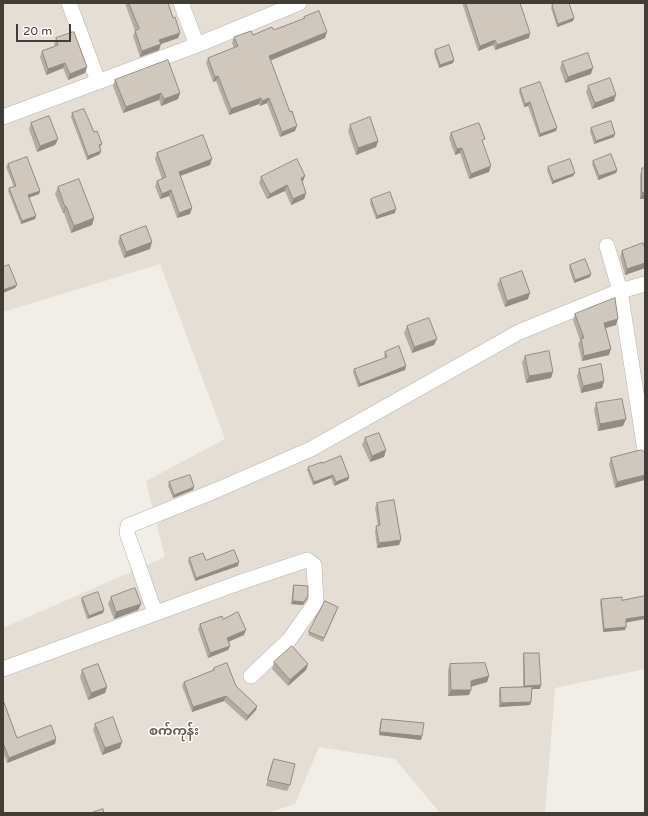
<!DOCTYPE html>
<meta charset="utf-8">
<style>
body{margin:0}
#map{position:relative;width:648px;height:816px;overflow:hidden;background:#f1ede7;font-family:"Varela Round",sans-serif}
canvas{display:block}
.frame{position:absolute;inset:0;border:4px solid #433d37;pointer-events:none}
.scale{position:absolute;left:16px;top:24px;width:55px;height:18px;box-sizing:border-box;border:2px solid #433d37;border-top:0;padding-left:5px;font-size:12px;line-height:14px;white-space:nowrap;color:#433d37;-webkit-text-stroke:3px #fff;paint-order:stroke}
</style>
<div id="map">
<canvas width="648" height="816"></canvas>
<div class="frame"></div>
<div class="scale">20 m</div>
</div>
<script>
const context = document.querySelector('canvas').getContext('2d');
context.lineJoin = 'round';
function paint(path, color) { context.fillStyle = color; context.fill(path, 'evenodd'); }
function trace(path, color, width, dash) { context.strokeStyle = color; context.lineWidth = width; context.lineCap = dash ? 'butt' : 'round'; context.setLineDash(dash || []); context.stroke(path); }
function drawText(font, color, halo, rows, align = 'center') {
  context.font = font + ' "Varela Round","Noto Sans Myanmar",sans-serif'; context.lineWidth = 3; context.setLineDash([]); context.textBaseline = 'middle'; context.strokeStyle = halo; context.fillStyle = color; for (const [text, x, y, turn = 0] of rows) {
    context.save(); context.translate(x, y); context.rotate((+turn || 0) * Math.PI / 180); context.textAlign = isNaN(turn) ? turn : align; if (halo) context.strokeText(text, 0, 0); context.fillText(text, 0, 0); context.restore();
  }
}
paint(new Path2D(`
 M3,3H645V669L555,688L545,813H440L395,759L319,747L295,804L267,813H3V628L165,557L146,481L225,439L160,264L3,312Z`), '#e4ded5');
const street = new Path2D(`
 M69,3L98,81
 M181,3L197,45
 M3,117L197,45L299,3
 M607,246L620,291L645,450
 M155,613L127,533L128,526L217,490L311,449L519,332L620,291L645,284
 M3,669L241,582L307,560L314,565L316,602L289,640L251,676`);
trace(street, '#bbb4aa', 16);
trace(street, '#fff', 15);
paint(new Path2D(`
 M125,3H168L173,18L180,33L178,38L161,44L159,50L140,57L133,36L135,31Z
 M462,3H520L529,38L495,50L493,45L478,51Z
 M552,5L574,18L573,21L557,27L551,8Z
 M304,17L325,38L270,60L295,131L280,137L267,103L260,106L259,104L229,115L216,81L213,82L206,63L208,58L234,48L232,43L234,37L253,35L274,30L303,19Z
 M56,38L87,67L85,73L68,80L63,68L46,75L40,57L42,51L55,46L54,44Z
 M435,50L454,60L453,63L439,68L434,53Z
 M562,62L591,74L565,83L560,68Z
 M115,80L180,93L178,99L161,106L159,100L123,113L113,86Z
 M588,86L614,101L592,109L586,92Z
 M520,89L557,128L556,131L539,137L528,106L524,107L519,92Z
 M72,113L94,132L102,144L100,148V154L87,160L71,117Z
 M31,123L58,139L55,145L37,152L29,129Z
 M350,125L378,141L376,147L356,155L348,131Z
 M591,128L614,137L594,144L590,131Z
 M451,133L483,144L489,172L469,179L460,153L455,155L449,138Z
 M157,153L210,165L180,176L192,208L190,214L177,218L169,196L160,199L155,186L157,181L162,179L155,159Z
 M593,161L617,170L616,173L598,180L592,164Z
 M8,164L40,191L39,194L29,198L36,216L35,219L21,224L8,191L9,188L14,187L6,167Z
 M548,167L573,176L552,184L547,170Z
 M642,168H645V199H640V175Z
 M305,176L303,181L302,182L306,193L304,199L291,205L285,191L267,199L259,183L261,177Z
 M58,187L94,218L92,225L71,233L64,213H63L55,194Z
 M371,199L395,213L376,219L370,203Z
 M120,236L150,249L124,258L118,242Z
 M645,248V268L625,275L620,257L622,251Z
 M570,265L590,277L574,283L569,268Z
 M500,279L528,299L505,307L497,285Z
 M575,314L616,325L606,328L609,355L582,361L578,344L580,340L573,320Z
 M407,326L434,345L412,353L404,333Z
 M385,352L405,370L358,387L353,372L354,369L385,358L384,355Z
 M525,356L551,378L526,383L522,362Z
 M579,369L604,381L602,388L581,393L577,376Z
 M596,403L623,426L598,431L594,410Z
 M365,438L386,450L384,457L370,462L362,445Z
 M641,450L615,488L609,464L611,458Z
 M322,463L349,477L348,480L334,486L331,478L313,485L307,470L308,467Z
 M169,482L193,490L173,498L168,486Z
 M377,503L399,545L377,548L375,531L376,526H378L375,508Z
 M189,558L206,560L238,566L195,581L188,561Z
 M294,585L308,596L307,599L303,605L291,604L293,588Z
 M111,597L141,604L138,610L114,619L108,604Z
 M82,598L104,610L103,613L87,619L81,601Z
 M601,599L626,622L625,630L603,632L600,602Z
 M337,610L323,642L308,635L309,632Z
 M223,619L244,635L229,641L230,646L228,650L208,658L198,629L200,624Z
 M524,653L540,689H532L531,702L530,705L499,707V691L500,688L523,687V657Z
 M274,662L308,664L306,670L288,686L272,669Z
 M450,664L489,676L487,682L471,687L469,695L448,696V670Z
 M214,668L236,686L257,706L256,710L246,721L224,701L192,712L182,686L184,682L212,671Z
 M82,670L107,687L105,693L88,700L80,677Z
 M3,700L17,738L56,739L55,744L7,763L3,752Z
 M382,719L422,736L421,740L379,735L380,722Z
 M95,724L120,748L102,755L93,730Z
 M274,759L290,785L287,791L266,786L271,765Z`), '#b4aca3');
paint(new Path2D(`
 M574,18L573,21L557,27L558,24Z
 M327,32L325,38L267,62L269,56Z
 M180,33L178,38L161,44L159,50L140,57L142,51L159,40Z
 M530,33L529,38L495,50L497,45Z
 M495,40L493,45L478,51L480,46Z
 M454,60L453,63L439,68L440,65Z
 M65,63L63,68L46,75L48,69Z
 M87,67L85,73L68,80L70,74Z
 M593,68L591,74L565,83L568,77Z
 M218,76L216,81L213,82L215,77Z
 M161,93L159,100L123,113L126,107Z
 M180,93L178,99L161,106L164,99Z
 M616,95L614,101L592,109L595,103Z
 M261,98L259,104L229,115L231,109Z
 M269,98L267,103L260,106L262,101Z
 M530,102L528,106L524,107L525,104Z
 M297,126L295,131L280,137L282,132Z
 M557,128L556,131L539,137L540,134Z
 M615,134L614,137L594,144L596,141Z
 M58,139L55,145L37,152L40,146Z
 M378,141L376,147L356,155L358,148Z
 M462,148L460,153L455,155L457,149Z
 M101,151L100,154L87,160L88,156Z
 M212,159L210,165L177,177L179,172Z
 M491,166L489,172L469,179L471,174Z
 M617,170L616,173L598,180L599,176Z
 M575,173L573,176L552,184L553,181Z
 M305,176L303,181L298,184L301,178Z
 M287,185L285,191L267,199L270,194Z
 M171,190L169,196L160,199L162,194Z
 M40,191L39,194L27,198L28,195Z
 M645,192V199H640L642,193Z
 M306,193L304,199L291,205L293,199Z
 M66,206L64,213H63L65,207Z
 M192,208L190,214L177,218L179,213Z
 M396,209L395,213L376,219L377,216Z
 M36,216L35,219L21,224L22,221Z
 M94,218L92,225L71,233L74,226Z
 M152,242L150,249L124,258L126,252Z
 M645,263V268L625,275L627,269Z
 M591,274L590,277L574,283L575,280Z
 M17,285L15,288L3,293V290Z
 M530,293L528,299L505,307L507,301Z
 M618,319L616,325L602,329L604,323Z
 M437,339L434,345L412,353L414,347Z
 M611,349L609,355L582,361L584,356Z
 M406,366L405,370L358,387L360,384Z
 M553,372L551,378L526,383L529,376Z
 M604,381L602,388L581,393L583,386Z
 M626,419L623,426L598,431L600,424Z
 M386,450L384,457L370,462L372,456Z
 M333,475L331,478L313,485L314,482Z
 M645,475V480L615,488L617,482Z
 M349,477L348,480L334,486L336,482Z
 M194,487L193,490L173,498L174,495Z
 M401,540L399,545L377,548L379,543Z
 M239,562L238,566L195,581L196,578Z
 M308,596L307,599L303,605L291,604L293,601Z
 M141,604L138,610L114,619L116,612Z
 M104,610L103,613L87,619L89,616Z
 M645,616V619L624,623L626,619Z
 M626,627L625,630L603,632L604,629Z
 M246,630L244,635L226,643L227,638Z
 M230,646L228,650L208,658L210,653Z
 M308,664L306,670L288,686L290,680Z
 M489,676L487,682L469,687L471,681Z
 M541,685L540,689H523L525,686Z
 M107,687L105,693L88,700L91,693Z
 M451,690H471L469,695L448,696Z
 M226,696L224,701L192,712L193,707Z
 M531,702L530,705L499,707L501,703Z
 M257,706L256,710L246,721L248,716Z
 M380,732L422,736L421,740L379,735Z
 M56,739L55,744L7,763L9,758Z
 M122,742L120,748L102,755L105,748Z`), '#928c84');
const building = new Path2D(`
 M129,3H168L173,18L175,17L180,33L159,40L161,44L142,51L135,31L139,29Z
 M466,3H520L530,33L497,45L495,40L480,46Z
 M557,3H569L574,18L558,24L552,5Z
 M319,11L327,32L269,56L290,112L292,111L297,126L282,132L269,98L262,101L261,98L231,109L218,76L215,77L208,58L238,46L234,37L251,31L253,35L272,27L274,30L305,18L304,17Z
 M74,32L87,67L70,74L65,63L48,69L42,51L58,45L56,38Z
 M449,45L454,60L440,65L435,50Z
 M588,53L593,68L568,77L562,62Z
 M168,60L180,93L164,99L161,93L126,107L115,80Z
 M610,78L616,95L595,103L588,86Z
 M540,82L557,128L540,134L530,102L525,104L520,89Z
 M84,109L94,132L97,131L102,144L99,145L101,151L88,156L72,113Z
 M49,116L58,139L40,146L31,123Z
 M370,117L378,141L358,148L350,125Z
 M611,121L615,134L596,141L591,128Z
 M479,123L485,139L482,140L491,166L471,174L462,148L457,149L451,133Z
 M203,135L212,159L179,172L192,208L179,213L171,190L162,194L157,181L166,177L157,153Z
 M611,154L617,170L599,176L593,161Z
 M27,157L40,191L28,195L36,216L22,221L9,188L16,186L8,164Z
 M297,159L305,176L301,178L306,193L293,199L287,185L270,194L261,177Z
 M570,159L575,173L553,181L548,167Z
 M642,168H645V192L642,193Z
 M79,179L94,218L74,226L66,206L65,207L58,187Z
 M390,192L396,209L377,216L371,199Z
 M146,226L152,242L126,252L120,236Z
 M643,243L645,248V263L627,269L622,251Z
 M585,259L591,274L575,280L570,265Z
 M9,265L17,285L3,290V267Z
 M522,271L530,293L507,301L500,279Z
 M615,298L618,319L604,323L611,349L584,356L581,338H584L575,314Z
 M429,318L437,339L414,347L407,326Z
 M399,346L406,366L360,384L354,369L387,357L385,352Z
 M549,351L553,372L529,376L525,356Z
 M601,364L604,381L583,386L579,369Z
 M622,399L626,419L600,424L596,403Z
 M379,433L386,450L372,456L365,438Z
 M641,450L645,452V475L617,482L611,458Z
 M341,456L349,477L336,482L333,475L314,482L308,467L322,462V463Z
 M190,475L194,487L174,495L169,482Z
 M394,500L401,540L379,543L376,526L380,525L377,503Z
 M234,550L239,562L196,578L189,558L203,553L206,560Z
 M294,585L308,586V596L304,602L293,601Z
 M135,588L141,604L116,612L111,597Z
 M98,592L104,610L89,616L82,598Z
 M645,596V616L626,619V627L604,629L601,599L622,597V600Z
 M325,601L338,607L324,638L309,632Z
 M238,612L246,630L227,638L230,646L210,653L200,624L222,616L223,619Z
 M292,646L308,664L290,680L274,662Z
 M524,653H539L541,685L525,686Z
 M227,663L236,686L257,706L248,716L226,696L193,707L184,682L214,670V668Z
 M485,663L489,676L471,681V690H451L450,664Z
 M98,664L107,687L91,693L82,670Z
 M532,687L531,702L501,703L500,688Z
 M3,700L17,738L51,725L56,739L9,758L3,743Z
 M113,717L122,742L105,748L95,724Z
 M382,719L424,723L422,736L380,732Z
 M274,759L295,764L290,785L268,780Z
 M103,809L104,813H91Z`);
paint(building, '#d1c8bd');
trace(building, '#928c84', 1);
drawText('bold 13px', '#655a4f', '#fff', [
 ["စက်ကုန်း",174,732]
]);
</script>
